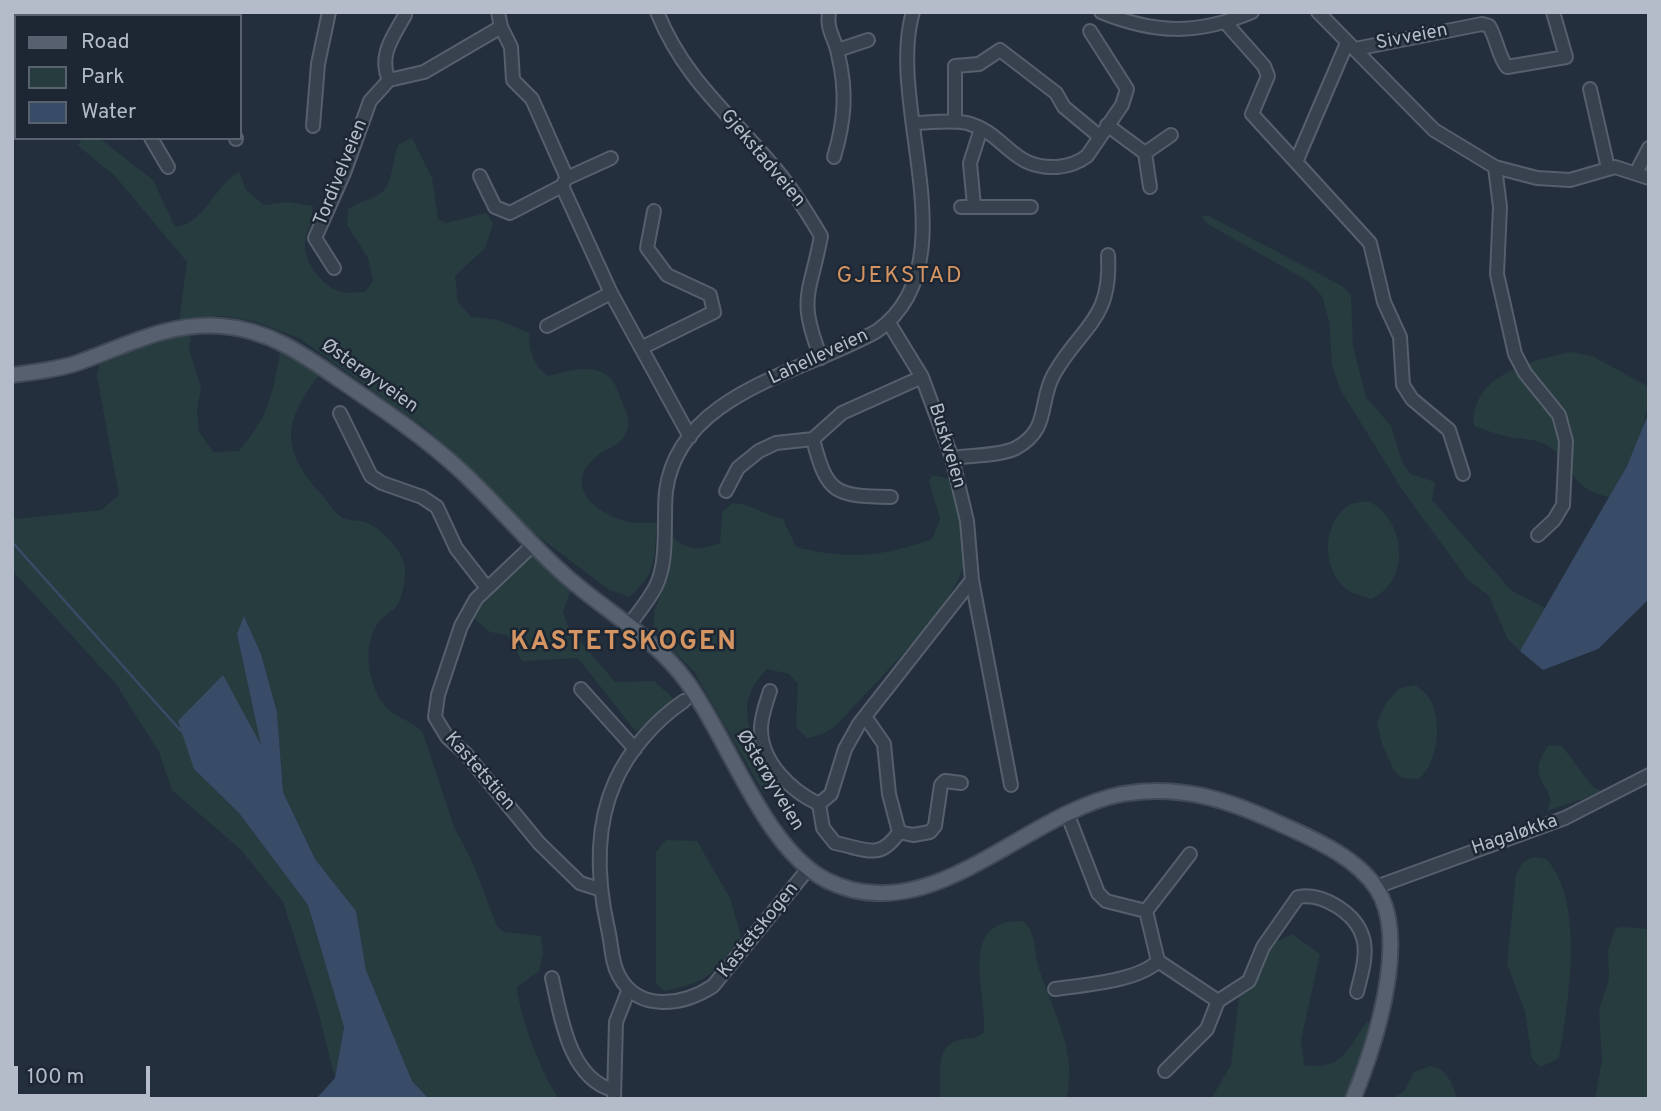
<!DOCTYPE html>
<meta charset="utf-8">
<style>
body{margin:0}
#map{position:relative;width:1661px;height:1111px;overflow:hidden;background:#242f3e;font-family:Overpass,sans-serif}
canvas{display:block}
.frame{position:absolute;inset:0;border:14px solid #b4bcc9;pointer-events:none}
.legend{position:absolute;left:14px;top:14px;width:228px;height:126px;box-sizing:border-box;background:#1d2633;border:2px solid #59626f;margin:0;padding:9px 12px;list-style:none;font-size:21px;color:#b4bcc9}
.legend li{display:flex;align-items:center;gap:14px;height:35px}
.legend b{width:35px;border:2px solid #59626f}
.scale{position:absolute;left:14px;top:1066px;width:136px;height:32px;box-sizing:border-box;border:4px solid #b4bcc9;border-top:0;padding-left:9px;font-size:21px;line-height:24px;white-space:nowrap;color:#b4bcc9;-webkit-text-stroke:5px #1d2633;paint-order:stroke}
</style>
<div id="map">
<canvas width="1661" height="1111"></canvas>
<div class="frame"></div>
<ul class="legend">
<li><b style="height:9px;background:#56606e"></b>Road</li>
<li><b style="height:19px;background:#263c3f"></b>Park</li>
<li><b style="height:19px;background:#394c67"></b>Water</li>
</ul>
<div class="scale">100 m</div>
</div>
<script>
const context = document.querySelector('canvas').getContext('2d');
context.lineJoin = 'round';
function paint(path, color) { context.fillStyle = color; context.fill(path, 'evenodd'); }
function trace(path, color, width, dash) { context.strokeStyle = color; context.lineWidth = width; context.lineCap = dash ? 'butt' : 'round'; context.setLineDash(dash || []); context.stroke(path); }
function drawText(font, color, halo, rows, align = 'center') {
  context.font = font + ' Overpass,sans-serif'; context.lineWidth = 5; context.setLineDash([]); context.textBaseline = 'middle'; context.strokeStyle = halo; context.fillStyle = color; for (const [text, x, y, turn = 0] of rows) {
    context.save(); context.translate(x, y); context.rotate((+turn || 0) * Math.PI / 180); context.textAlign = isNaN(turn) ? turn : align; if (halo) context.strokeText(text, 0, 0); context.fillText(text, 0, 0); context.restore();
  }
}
paint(new Path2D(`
 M84,138H99L153,180L175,227C205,224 216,183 239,172L246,190L264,205L288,202L312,206C314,227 306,228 305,243C303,260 321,285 338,291C345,294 357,292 365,292L373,281L368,258L347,225L348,209C358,202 368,201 378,195C394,186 392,160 398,145L412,138L432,178L438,219L446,223L487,213L493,224L485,248L455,276L458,302L471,317L498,320L529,333C529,351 533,365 548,376C566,371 595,362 610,378C616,383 619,395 622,402C627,413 631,422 626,433C619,447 608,447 597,456C562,484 594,512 624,521C634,524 646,522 657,523C654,558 658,573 629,597L608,589L534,533L425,428L299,338L253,321L222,316L179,321L187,262L115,176L77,145Z
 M1202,216H1209L1342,286L1351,295L1353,347L1366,397L1391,426L1401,459L1410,474L1435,482L1432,500L1512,591L1545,608L1520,651L1507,638L1489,596L1468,580L1401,488L1340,389L1332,365L1329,321L1322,296L1308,281L1206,223Z
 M169,331H192L189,349L201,387L197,411L199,431L213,452L239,451C269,415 272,397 280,352L320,374C284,420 279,448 321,494C328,502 334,513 343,518C349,521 357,520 364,522C380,527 398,546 404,562C407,573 403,601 395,608C388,614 381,617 376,626C363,647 368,681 382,702C392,718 412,719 423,733L454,827L471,859L497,926L504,932L541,936L543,953L539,971L517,987C519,1015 543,1077 559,1099H429L412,1081L366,970L356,911L315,859L283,792L277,712L261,654L245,617L237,634L262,748L194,769L239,813L308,905L344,1026L335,1078L318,1010L283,902L241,850L172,790L159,752L116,684L12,570V516L16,519L101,510L119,495L97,376L100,359Z
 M1570,352L1592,356L1649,387C1649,427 1629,463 1609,497C1568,489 1574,462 1548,446C1533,437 1521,440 1506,436C1495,434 1484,429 1474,426C1470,375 1531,361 1570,352Z
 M932,475L954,480C958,503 969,532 966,555C961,601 880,677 848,713C835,727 826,735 807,738L796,727L798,684L789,674L767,669C727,710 757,740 774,783L764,794L693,670L665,644L653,626L655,609L667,580L670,534C686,551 699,551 720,543L722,512L733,503C751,504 765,515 783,519L796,547C848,560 881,557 932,539L940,519L929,481Z
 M1368,501C1406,519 1412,581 1371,599C1363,596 1352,594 1346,589C1322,570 1322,524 1347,506C1352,503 1362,502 1368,501Z
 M532,552L571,590L563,612L569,628L615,682L654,681L675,700L636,732L578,658L522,661L507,635L490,632L475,619L482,599Z
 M1415,685C1419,688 1425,692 1428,696C1443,717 1439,762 1419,779L1402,778L1394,771L1381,741L1377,722L1387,702L1400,688Z
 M1549,745L1562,746L1592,786L1603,792L1547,811C1562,788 1520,781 1549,745Z
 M666,840L697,841L730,898L741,936C715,973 711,981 665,991L656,984V852Z
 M1533,857L1546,859C1586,901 1568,1005 1559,1058L1541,1067L1532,1059L1525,1011L1507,964L1516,875L1522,863Z
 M1023,921C1037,932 1034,955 1040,972C1053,1011 1079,1056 1066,1098L940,1099C942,1079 932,1047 959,1040C969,1037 976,1040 984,1032C988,995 955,919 1023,921Z
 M1621,927L1649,929V1099H1595L1602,1060L1599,1009L1609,980L1608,950L1615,929Z
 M1292,934L1320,954L1301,1040L1304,1065C1343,1071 1348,1048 1368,1020L1371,1034L1344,1099H1211L1231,1065L1239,998L1251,986L1274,943Z
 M1431,1066C1449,1070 1451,1083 1458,1099H1389L1404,1092L1414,1072Z`), '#263c3f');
paint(new Path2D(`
 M1649,412V599L1598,649L1543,670L1520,651L1627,466Z
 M244,616L261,654L277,712L283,792L315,859L356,911L366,970L412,1081L429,1099H316L335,1078L344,1027L308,905L239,813L194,769L178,721L223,675L261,745L237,634Z`), '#394c67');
trace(new Path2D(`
 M12,542L181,731`), '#394c67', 2.5);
const minor = new Path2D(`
 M109,12V16
 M191,12V16
 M657,12C686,83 733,116 779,173C795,193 808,214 821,236C810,296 797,296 821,358
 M829,12C826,31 835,37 838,54C847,91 845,120 834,157
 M1101,12C1155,34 1198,35 1252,12
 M1318,12L1434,130L1495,167L1537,178L1570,180L1615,167L1649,178
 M1225,22L1264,66L1268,76L1252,114L1296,162
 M501,27L511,47L513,80L532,99L567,178
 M1347,43L1296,162L1370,243L1384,302L1400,337L1403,385L1412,399L1449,430L1463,474
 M1355,49L1482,24L1489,26C1497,39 1498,56 1507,67L1566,57L1553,12
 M838,50L868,40
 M389,80C378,55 393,37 405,15
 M1590,89L1608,168
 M955,121V66L979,64L1000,50L1056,93L1064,107L1099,136
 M913,123C930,123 950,119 967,123C1007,134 1010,169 1057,167C1068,166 1078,163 1087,156L1122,105L1127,89L1090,31
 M1107,125L1145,153L1150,187
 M313,126L318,64L329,12
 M151,138L168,167
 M236,138V139
 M1145,153L1171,135
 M1495,167L1500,207L1497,274L1515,354L1525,373L1559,415L1566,441L1563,505L1554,520L1538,535
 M1636,173L1649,148
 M480,176L495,207L510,213L562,186L611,293L690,437
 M564,182L567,178L611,158
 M974,206L970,163L981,129
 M961,207H1031
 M334,268L315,238L344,173L370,101L389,80L424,72L501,27L498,12
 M889,323L922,377L952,458L967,521L972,580L1011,785
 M547,326L611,293
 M641,348L714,312L710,295L667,275L647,248L654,211
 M340,413L371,476L382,483L422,497L437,507L456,548L487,588
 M813,439C827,495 836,496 891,497
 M952,458C971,455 1000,456 1016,448C1051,429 1038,402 1054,374C1081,326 1112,321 1108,255
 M726,491L738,468L759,451L776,443L813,439L842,413L922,377
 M533,545L476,599L461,626L438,695L435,717L447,737L466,754L539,843L580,883L599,889
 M629,625C638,613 649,600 656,586C669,559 663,520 666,491C679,392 806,372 877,331C972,264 885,106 913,12
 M581,689L635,749
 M770,691C766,703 761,717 761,729C761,762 791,791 819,804
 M684,701C656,720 629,750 615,782C594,829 597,880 608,929C612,945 611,962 619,976C639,1013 684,1005 713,986L808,869
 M819,804L831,794L845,749L859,724L972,580
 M819,804L823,828L835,843C866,849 880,861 899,832L889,794L884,744L866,718
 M899,832L913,835L930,832L935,826L941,785L945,781L961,783
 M1376,887L1565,818L1649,775
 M1146,911L1190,854
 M1158,961L1218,1001L1249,981L1263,947L1298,897C1322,892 1356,913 1363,938C1368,954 1361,976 1357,992
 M552,978C561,1017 569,1078 613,1090
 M1055,989C1083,985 1139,981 1158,961L1146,911L1106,901L1098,893L1067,813
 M1165,1071L1207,1029L1218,1001
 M614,1098L616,1022L629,989`);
const major = new Path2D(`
 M12,375C34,372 56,370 77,363C126,346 168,322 221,326C267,329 303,354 340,380C381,408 423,436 460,470C497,504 529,544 567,577C607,612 655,638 687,682C728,738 764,848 826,880C930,933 1024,813 1122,794C1178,784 1226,799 1276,822C1311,838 1356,856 1377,889C1410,940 1374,1048 1353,1099`);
trace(minor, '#565f6c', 16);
trace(major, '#414a57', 18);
trace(minor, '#38414e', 12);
trace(major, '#56606e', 14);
drawText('19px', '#b4bcc9', '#1d2633', [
 ["Sivveien",1412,38,-11],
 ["Gjekstadveien",762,159,50],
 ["Tordivelveien",342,173,-68],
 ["Lahelleveien",819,358,-25],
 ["Østerøyveien",369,377,35],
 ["Buskveien",946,446,73],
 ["Kastetstien",479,772,49],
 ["Østerøyveien",769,781,59],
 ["Hagaløkka",1515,836,-19],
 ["Kastetskogen",759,931,-51]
]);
context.letterSpacing = '2px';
drawText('23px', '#d59563', '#1d2633', [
 ["GJEKSTAD",900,277]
]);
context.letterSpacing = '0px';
context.letterSpacing = '2px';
drawText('bold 26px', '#d59563', '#1d2633', [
 ["KASTETSKOGEN",624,644]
]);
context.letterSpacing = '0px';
</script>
